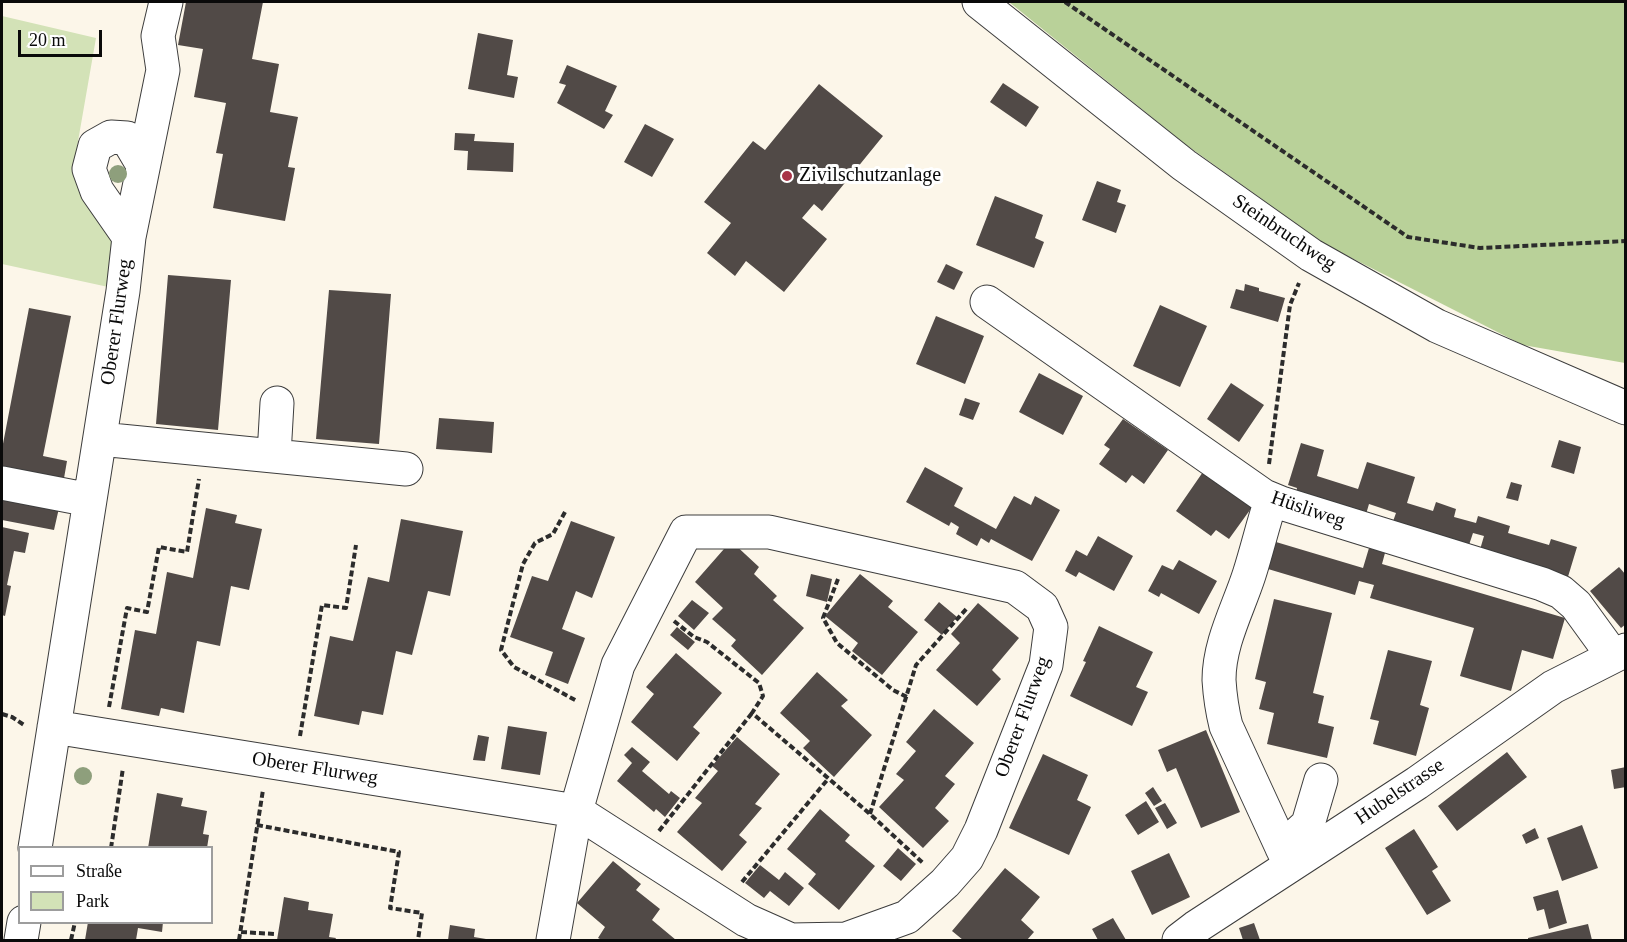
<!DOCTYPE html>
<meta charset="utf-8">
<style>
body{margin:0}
#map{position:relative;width:1627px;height:942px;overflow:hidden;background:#fcf6e9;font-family:"Times New Roman",serif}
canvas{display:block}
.frame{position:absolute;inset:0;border:3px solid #0a0a0a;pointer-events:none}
.legend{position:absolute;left:18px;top:846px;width:195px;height:78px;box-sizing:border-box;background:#fff;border:2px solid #9d9d9d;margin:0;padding:8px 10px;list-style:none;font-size:18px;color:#0a0a0a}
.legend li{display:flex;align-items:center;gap:12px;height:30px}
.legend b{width:30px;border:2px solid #9d9d9d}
.scale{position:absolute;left:18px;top:30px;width:84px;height:27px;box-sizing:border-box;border:3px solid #0a0a0a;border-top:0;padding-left:8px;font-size:18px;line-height:21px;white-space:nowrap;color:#0a0a0a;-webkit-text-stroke:4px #fff;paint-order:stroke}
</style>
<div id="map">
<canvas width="1627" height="942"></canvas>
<div class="frame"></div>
<ul class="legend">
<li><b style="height:8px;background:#fff"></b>Straße</li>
<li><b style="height:16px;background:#d3e2b7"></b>Park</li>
</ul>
<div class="scale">20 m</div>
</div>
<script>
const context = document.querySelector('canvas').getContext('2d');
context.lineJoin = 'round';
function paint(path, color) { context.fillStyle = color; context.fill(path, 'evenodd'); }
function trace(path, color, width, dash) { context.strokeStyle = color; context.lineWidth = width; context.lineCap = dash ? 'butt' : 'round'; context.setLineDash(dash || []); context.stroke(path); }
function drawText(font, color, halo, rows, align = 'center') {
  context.font = font + ' "Times New Roman",serif'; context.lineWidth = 6; context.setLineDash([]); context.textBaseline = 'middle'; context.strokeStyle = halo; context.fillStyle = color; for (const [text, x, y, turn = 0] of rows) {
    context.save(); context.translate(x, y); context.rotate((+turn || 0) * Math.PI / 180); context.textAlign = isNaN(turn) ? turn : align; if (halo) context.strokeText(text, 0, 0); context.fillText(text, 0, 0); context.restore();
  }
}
paint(new Path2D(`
 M2,16L96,38L73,170L109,225L114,251L113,288L2,264Z`), '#d3e2b7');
paint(new Path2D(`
 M1009,2H1625V363L1523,345L1326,245L1185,144Z`), '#b9d199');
paint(new Path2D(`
 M186,2H263L252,59L279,64L270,112L298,117L288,167L295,168L285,221L213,208L223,154L216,153L226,103L194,97L203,49L178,45Z
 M478,33L513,40L507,75L518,77L514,98L468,89Z
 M567,65L617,86L605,111L613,115L604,129L557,103L566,85L559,83Z
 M1003,83L1039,107L1026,127L990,102Z
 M819,84L883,136L822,211L814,204L802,218L827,239L784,292L746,261L735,276L707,253L731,223L704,202L753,141L765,150Z
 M645,124L674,139L652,177L624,162Z
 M455,133L475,134L474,141L514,143L513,172L467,170L468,151L454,150Z
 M1097,181L1121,190L1117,202L1126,205L1116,233L1082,220Z
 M995,196L1043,215L1035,238L1044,242L1034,268L976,245Z
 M946,264L963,272L954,290L937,282Z
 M168,275L231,280L218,430L156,424Z
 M1245,284L1259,288V291L1285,298L1278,322L1230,308L1236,289L1244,291Z
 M329,290L391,294L379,444L316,439Z
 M1160,305L1207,326L1180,387L1133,366Z
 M29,308L71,316L43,456L67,461L63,484L2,472V449Z
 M936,316L984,336L965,384L916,364Z
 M1039,373L1083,396L1063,435L1019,412Z
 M1231,383L1264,405L1239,442L1207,419Z
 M965,398L980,403L973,420L959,415Z
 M439,418L494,422L492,453L436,449Z
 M1123,419L1168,450L1144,484L1132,475L1126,483L1099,464L1110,449L1104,445Z
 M1559,440L1581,447L1574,474L1551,467Z
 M1301,443L1324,450L1317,476L1358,489L1367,462L1415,477L1407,503L1433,511L1436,502L1456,509L1454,517L1476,523L1478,516L1510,526L1508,533L1549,545L1551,539L1577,547L1567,580L1479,553L1484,536L1473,533L1467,551L1391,527L1396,513L1369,504L1364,521L1296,493L1297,488L1288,485Z
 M925,467L963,488L954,506L996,529L1014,496L1031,505L1035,496L1060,510L1032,561L991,539L989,543L981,538L977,546L956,534L959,527L951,522L949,526L906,502Z
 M1205,469L1255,503L1229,539L1216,530L1211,536L1176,511Z
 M1511,482L1522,485L1518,501L1506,498Z
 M2,497L59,508L54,530L2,520Z
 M206,508L237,515L235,523L262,529L249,590L231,586L220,646L197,641L184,713L161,708L159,716L121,709L135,630L156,634L167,572L193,578Z
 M401,519L463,531L450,596L428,591L412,655L396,651L383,715L362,711L359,725L314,716L330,636L353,641L368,577L389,582Z
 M571,521L615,537L592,598L576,591L562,629L585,638L568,684L545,675L553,652L510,637L532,576L548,581Z
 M1270,524L1280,526L1276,542L1363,568L1369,548L1385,553L1382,564L1565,618L1553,659L1522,650L1511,691L1460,676L1474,628L1370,598L1374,585L1359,581L1355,595L1258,566Z
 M2,527L29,533L25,553L14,551L7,585L11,586L5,616L2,615Z
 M1098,536L1133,556L1114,591L1079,572L1076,577L1065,571L1076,550L1087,556Z
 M731,541L759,567L754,574L777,596L773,600L804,628L762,675L731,646L736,640L712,619L723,608L695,582Z
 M1179,560L1217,581L1199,614L1161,593L1159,597L1148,591L1162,565L1173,570Z
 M1619,567L1626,575V624L1621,628L1590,591Z
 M811,574L832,579L827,602L806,596Z
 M860,574L893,601L888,607L918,632L882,675L852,651L858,643L825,616Z
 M1274,599L1332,613L1313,693L1324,696L1318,723L1334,727L1327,758L1267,744L1274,713L1259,709L1266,682L1255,679Z
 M692,600L709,613L694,630L678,616Z
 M939,602L957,617L942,635L924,620Z
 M978,603L1019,638L992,670L1001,679L977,706L936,670L960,643L951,634Z
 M1099,626L1153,652L1136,687L1148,692L1132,726L1070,696L1086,662L1083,661Z
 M677,627L695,642L688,650L670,635Z
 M1388,650L1432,661L1420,705L1429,708L1416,756L1373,744L1379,721L1370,719Z
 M676,653L722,693L693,727L700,733L677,761L631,722L654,694L646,687Z
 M817,672L848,700L841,706L872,735L834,777L803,748L810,741L780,713Z
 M934,709L974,743L945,776L955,784L935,808L949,821L923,848L879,807L904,780L896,774L916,751L906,742Z
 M508,726L547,732L540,775L501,769Z
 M1206,730L1240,812L1201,828L1176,768L1167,772L1158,750Z
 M478,735L489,737L485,761L473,760Z
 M737,737L780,774L755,804L762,808L739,835L747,842L722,871L677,832L702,803L695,798L718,771L712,766Z
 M632,747L650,762L642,771L669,794L671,791L680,798L665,817L656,809L654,812L617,781L632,763L624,755Z
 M1507,752L1527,777L1457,831L1438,806Z
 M1043,754L1088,775L1077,800L1091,807L1069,855L1009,828Z
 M1626,767V787L1614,789L1611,770Z
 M1153,787L1162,801L1154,806L1145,793Z
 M157,793L183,798L181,806L207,811L203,834L209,835L207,848H148Z
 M1146,801L1159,822L1138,835L1125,815Z
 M1165,803L1177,823L1167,829L1155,808Z
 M820,809L850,835L845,841L875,866L839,910L808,884L816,874L787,849Z
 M1582,825L1598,868L1562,881L1547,838Z
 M1535,828L1539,838L1526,844L1522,835Z
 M1414,829L1438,867L1432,871L1451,901L1427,915L1385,848Z
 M898,848L916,864L901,881L883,866Z
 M1169,853L1190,897L1152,915L1131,871Z
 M613,861L641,884L636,890L660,909L652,920L676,940H602L598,938L605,927L577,903Z
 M760,865L779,880L785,872L804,888L789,906L770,891L764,898L745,883Z
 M1005,868L1040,897L1021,920L1034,932L1027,940H963L952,931Z
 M1558,890L1567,923L1549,929L1544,909L1537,911L1533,897Z
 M284,897L309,902L308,910L333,914L329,937L336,938L335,940H277Z
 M1113,918L1126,940H1098L1092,929Z
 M88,922H163L162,932L138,928L136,940H85Z
 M1254,923L1260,940H1243L1239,928Z
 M1588,924L1592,940H1528V938Z
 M450,925L475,929L474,937L486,939V940H448Z`), '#514a47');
const minor = new Path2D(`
 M979,2L1184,165L1311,255L1437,326L1626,408
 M129,237L97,191L89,169L95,146L111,137L127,138L143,165
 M987,302L1264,496L1281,503L1542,584L1561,592L1576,605L1613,656
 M100,439L406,469
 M274,455L277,403
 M2,483L90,500
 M1271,500C1263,524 1257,550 1249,575C1238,609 1219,643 1219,680C1220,696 1222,710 1226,726L1290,865
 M54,727L576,811L618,665L686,532H769L1015,587L1042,607L1051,627L1046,665L981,830L967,858L945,883L907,917L846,939L791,940L746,920L576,811L553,940
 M35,848L123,291L129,237L163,70L158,36L166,2
 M1282,848L1308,824L1321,780
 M21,940L24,922
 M1179,940L1196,927L1417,783L1553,687L1626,650`);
trace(minor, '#3d3d3d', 35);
trace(new Path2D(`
 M1065,2L1408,237L1480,248L1626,241
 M1269,464L1290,305L1299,283
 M565,512L553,534L535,543L523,564L501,650L514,667L577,701
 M838,579L823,618L837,643L893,690L907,697
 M674,621L694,637L707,642L759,683L763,696L752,713L870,814L923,863
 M109,707L127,608L147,612L159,547L187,552L199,479
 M2,714L12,717L24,725
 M300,736L322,605L346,608L356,545
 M870,814L916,665L968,607
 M257,825L399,852L390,908L422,913L418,940
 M659,831L752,713
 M111,848L123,768
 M742,882L828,779
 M241,932L275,934
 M71,940L75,922
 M239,940L263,790`), '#2c2c2c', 4, [6, 3]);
trace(minor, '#fff', 33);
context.fillStyle = '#8e9f7c';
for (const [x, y] of [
 [118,174],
 [83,776]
]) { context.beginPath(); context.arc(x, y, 9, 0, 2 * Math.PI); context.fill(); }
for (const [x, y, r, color] of [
 [787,176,6,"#a83347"]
]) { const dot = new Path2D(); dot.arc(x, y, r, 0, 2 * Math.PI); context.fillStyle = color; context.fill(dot); trace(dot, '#fff', 2); }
drawText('20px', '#0a0a0a', '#fff', [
 ["Zivilschutzanlage",799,176]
], 'left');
drawText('20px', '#0a0a0a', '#fff', [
 ["Steinbruchweg",1284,233,34],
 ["Oberer Flurweg",117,322,-82],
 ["Hüsliweg",1308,510,19],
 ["Oberer Flurweg",1023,717,-70],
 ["Oberer Flurweg",315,769,9],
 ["Hubelstrasse",1400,792,-34]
]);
</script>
